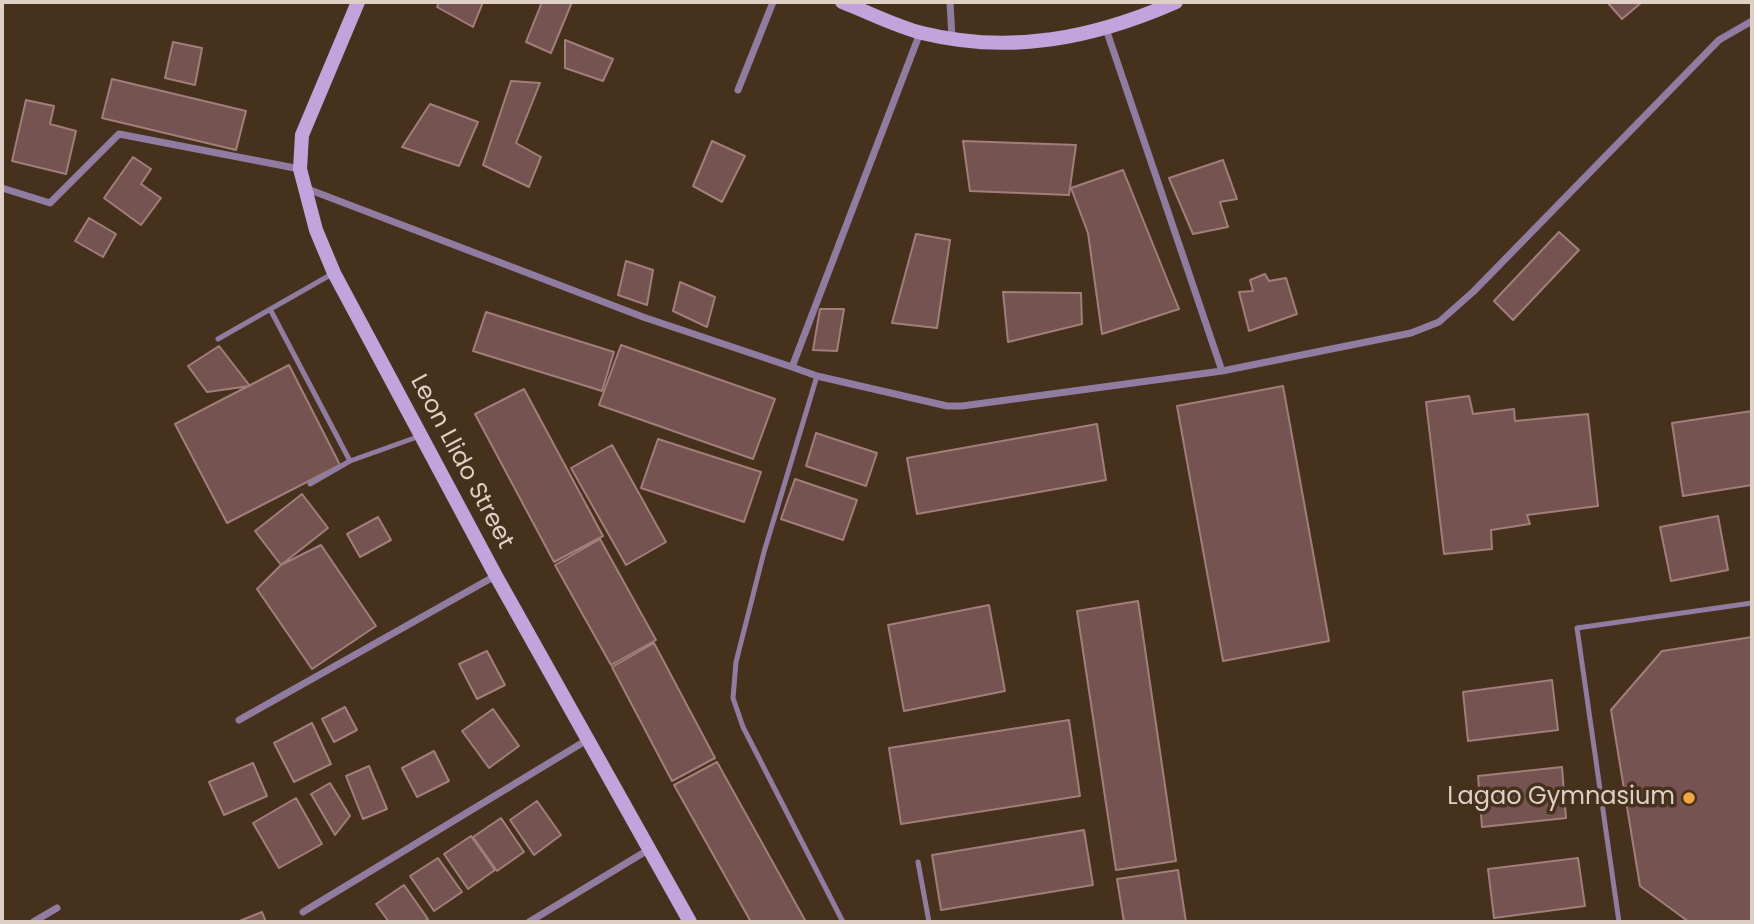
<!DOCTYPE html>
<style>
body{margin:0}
#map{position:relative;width:1754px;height:924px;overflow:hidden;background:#46311d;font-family:Poppins,sans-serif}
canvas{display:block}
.frame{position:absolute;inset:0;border:4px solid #ded0c4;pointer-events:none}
</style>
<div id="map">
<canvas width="1754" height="924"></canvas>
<div class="frame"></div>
</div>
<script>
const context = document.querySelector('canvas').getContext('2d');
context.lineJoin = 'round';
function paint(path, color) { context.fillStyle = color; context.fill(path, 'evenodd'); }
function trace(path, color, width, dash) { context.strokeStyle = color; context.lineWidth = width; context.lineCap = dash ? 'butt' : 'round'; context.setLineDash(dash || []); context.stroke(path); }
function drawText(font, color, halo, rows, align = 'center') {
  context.font = font + ' Poppins,sans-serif'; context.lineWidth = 7; context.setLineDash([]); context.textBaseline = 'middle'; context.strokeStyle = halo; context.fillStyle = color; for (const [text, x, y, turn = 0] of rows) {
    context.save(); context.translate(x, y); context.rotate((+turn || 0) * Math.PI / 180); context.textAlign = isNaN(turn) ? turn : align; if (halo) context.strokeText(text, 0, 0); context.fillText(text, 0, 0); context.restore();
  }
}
const building = new Path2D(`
 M439,2H483L473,27L437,7Z
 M542,2H572L551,53L526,42Z
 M1607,2H1642L1622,19Z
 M565,40L613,59L603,81L565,68Z
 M173,42L202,48L195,85L165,78Z
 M112,79L246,111L236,150L102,118Z
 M511,81L540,83L516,143L541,157L529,187L483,165Z
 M26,100L54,106L50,124L76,131L66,174L12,161Z
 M430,104L478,122L459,166L402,147Z
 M712,141L745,156L722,202L693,186Z
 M963,141L1076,145L1069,195L970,191Z
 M133,157L151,169L141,184L161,198L141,225L104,198Z
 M1223,160L1237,199L1220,202L1228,227L1193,234L1169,178Z
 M1123,170L1179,309L1102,334L1088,233L1071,188Z
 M89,218L116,234L103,257L75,241Z
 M1559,232L1579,250L1513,320L1494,301Z
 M916,234L950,240L937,328L892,323Z
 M626,261L653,270L647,305L618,295Z
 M1265,274L1269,281L1286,278L1297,314L1249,331L1239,292L1253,291L1250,280Z
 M680,282L715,297L707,327L673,311Z
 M1003,292L1081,293L1082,324L1008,342Z
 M820,309H844L837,351L813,350Z
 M486,312L614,352L602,391L473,351Z
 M621,345L775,399L753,459L599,405Z
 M219,346L250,386L207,392L188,366Z
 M289,365L340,465L227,523L175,424Z
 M1283,386L1329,641L1223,661L1177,406Z
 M524,389L603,536L554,562L475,414Z
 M1469,396L1473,414L1514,409L1515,421L1588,414L1598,506L1527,515L1530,524L1491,530L1492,549L1444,554L1426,402Z
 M1752,411V485L1683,496L1672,423Z
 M1097,424L1106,480L917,514L907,458Z
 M816,433L877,453L866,486L806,466Z
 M658,439L761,472L744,522L641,488Z
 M612,445L666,542L626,565L571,468Z
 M795,479L857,500L843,540L781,519Z
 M302,494L328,528L281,565L255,531Z
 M1718,516L1728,570L1671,581L1660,527Z
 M378,517L391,540L360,557L347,534Z
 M600,539L656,640L611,665L555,565Z
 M321,545L376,626L312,669L257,589L281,565Z
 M1138,601L1176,861L1116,870L1077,611Z
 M989,605L1005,691L904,711L888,625Z
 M1752,637V922H1689L1640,886L1611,710L1662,651Z
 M654,643L715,758L672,781L612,667Z
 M487,651L505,685L477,699L459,664Z
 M1552,680L1558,730L1468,741L1463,692Z
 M345,707L357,730L334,742L322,719Z
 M493,709L519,746L489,768L462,731Z
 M1069,720L1080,796L901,824L889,748Z
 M312,723L331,764L294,782L274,743Z
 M434,751L449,781L417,797L402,768Z
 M717,762L806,922H751L674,785Z
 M253,763L267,796L224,815L209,782Z
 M369,766L387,809L363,819L346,776Z
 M1562,767L1566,818L1482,827L1478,776Z
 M330,783L350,816L335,835L311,794Z
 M296,798L322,844L279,868L253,823Z
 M537,801L561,835L534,855L510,820Z
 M501,818L524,852L497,871L473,837Z
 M1084,830L1093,885L941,910L932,855Z
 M471,836L495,870L468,889L444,854Z
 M438,858L462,892L434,911L410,876Z
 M1578,858L1585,906L1494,918L1488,869Z
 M1178,870L1186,922H1124L1117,879Z
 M404,885L428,919L423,922H389L376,904Z
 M262,912L266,922H237Z`);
paint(building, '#745350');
trace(building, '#a27e7b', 2);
trace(new Path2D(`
 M270,309L350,461L310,484
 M218,339L332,274
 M817,376L764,552L736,662L733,698L743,727L843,922
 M350,461L420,436
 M918,862L929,922
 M1619,922L1577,628L1752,603`), '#907ca0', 5);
trace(new Path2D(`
 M950,2L952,38
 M1106,29L1222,371
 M738,90L773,2
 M2,188L50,203L119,134L300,169
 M305,188L643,317L792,367L817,376L947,406H962L1222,371L1411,333L1439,322L1474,291L1719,40L1752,21
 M792,367L920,33
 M239,720L495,576
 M303,912L587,740
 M33,922L57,908
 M529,922L648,850`), '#907ca0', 7);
trace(new Path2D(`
 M358,2L302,135L300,169L305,188L316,230L334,273L496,576L690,922
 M842,2C868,12 895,26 922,33C1011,55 1094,38 1176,2`), '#c2a3dc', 14);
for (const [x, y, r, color] of [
 [1689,798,7,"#efa73d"]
]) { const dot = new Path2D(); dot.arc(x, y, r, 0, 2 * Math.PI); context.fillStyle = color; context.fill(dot); trace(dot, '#46311d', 2.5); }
drawText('24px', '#ded0c4', '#46311d', [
 ["Leon Llido Street",461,462,62]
]);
drawText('24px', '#ded0c4', '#46311d', [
 ["Lagao Gymnasium",1675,798]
], 'right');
</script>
